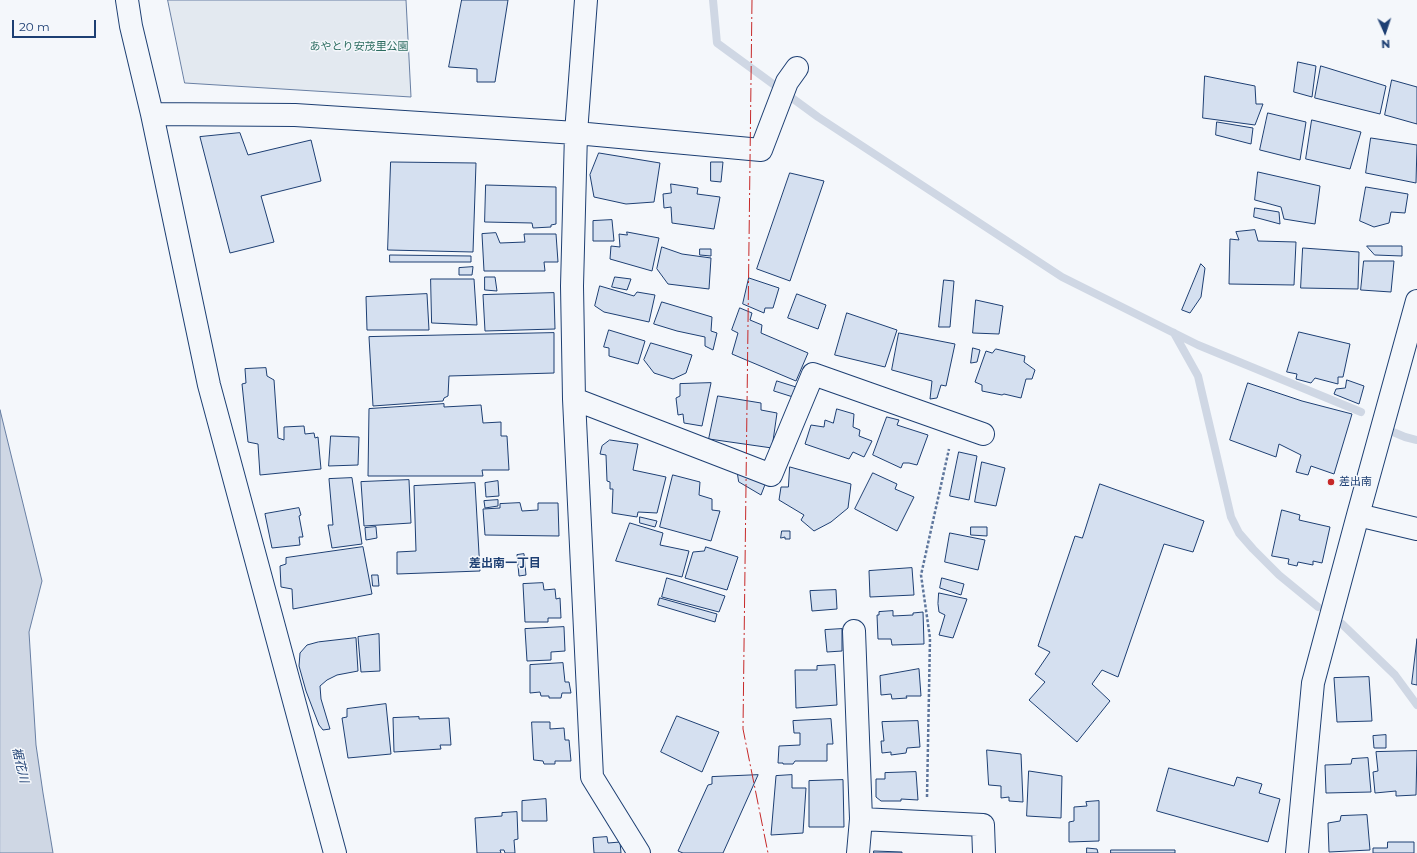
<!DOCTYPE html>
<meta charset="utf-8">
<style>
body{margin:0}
#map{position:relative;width:1417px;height:853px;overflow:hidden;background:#f4f7fb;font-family:Montserrat,sans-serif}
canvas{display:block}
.north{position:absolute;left:1365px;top:12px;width:40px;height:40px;-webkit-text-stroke:3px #f4f7fb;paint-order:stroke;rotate:177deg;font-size:11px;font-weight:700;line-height:16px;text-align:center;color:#1d3f73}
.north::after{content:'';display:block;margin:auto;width:14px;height:18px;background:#1d3f73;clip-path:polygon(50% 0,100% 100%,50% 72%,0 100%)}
.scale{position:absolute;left:12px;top:20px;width:84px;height:18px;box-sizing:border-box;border:2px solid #1d3f73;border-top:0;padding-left:5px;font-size:12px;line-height:14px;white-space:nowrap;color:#1d3f73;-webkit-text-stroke:3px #f4f7fb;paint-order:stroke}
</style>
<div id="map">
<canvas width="1417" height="853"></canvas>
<div class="north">N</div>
<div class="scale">20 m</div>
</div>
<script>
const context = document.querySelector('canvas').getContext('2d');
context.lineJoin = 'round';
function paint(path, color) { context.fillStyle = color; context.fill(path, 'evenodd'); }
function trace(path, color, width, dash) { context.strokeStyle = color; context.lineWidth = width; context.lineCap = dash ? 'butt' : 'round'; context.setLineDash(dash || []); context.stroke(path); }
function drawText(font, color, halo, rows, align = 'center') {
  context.font = font + ' Montserrat,"Noto Sans JP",sans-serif'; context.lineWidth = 3; context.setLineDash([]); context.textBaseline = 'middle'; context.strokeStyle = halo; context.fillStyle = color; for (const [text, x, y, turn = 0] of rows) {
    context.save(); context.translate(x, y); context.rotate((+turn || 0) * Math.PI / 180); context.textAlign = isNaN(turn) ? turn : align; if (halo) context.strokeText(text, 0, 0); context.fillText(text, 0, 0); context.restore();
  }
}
const green = new Path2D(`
 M168,0H406L411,97L185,83Z`);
paint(green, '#e3e9f0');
trace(green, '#687fa3', 1);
const water = new Path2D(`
 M0,410L42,581L29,632L36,745L43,793L53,853H0Z`);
paint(water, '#cfd7e4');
trace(water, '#687fa3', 1);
trace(new Path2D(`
 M713,0L717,43L818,117L1062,277L1198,345L1361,412
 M1174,333L1198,376L1231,517L1239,533L1253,549L1279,575L1318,607
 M1393,432L1405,437L1417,440
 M1342,624L1395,675L1417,705`), '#cfd7e4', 8);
const building = new Path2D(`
 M462,0H508L495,82H477V69L449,67Z
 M1298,62L1316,66L1312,97L1294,92Z
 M1321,66L1386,86L1380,114L1315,98Z
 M1205,76L1255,86L1256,104H1263L1255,125L1203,118Z
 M1392,80L1417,87V124L1385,115Z
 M1268,113L1306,122L1300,160L1260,150Z
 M1312,120L1361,132L1350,169L1306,159Z
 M1217,122L1253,128L1251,144L1216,135Z
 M240,133L248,155L311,140L321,181L261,196L274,242L230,253L200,137Z
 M1371,138L1417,145L1416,183L1366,173Z
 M599,153L660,163L654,202L626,204L594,197L590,175Z
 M391,162L476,163L473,252L388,250Z
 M711,162H723L721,182L711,181Z
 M1258,172L1320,186L1315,224L1284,219L1281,207L1255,200Z
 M790,173L824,181L790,281L757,269Z
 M671,184L698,188L697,194L720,197L714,229L672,223L671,207L664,208L663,194L671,193Z
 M486,185L556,187V224L551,225V227L533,228L532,223L485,222Z
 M1366,187L1408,194L1405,213L1391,212L1389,223L1374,227L1360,221Z
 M1255,208L1279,212L1280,224L1254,217Z
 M612,220L614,241H593V221Z
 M1255,230L1258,241L1296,242L1294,285L1229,284L1230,239L1239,240L1236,232Z
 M627,232L659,238L652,271L610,259L611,246L620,247L619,234L627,235Z
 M496,233L500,243L525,242L524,234H556L558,262H544L545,271H484L482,234Z
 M1367,246H1402V256L1375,255Z
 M662,247L682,254L711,258L709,289L668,284L657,269Z
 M1303,248L1359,252L1358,289L1301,288Z
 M700,249H711V256L700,255Z
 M390,255L471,256V262H390Z
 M1364,261H1394L1391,292L1361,290Z
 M1201,264L1205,268L1201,297L1190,313L1182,310Z
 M473,267L472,275H459V268Z
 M485,277H495L497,291L485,290Z
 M615,277L631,279L627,290L612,287Z
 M749,278L779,288L773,308H765L764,313L743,304Z
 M431,279H474L477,325L432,323Z
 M944,280L954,281L950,327H939Z
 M600,286L634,296L637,292L655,295L649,322L604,312L595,306Z
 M554,293L555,329L485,331L483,295Z
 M427,294L429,330H367L366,297Z
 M797,294L826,305L818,329L788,318Z
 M976,300L1003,306L999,334L973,333Z
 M662,302L712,317L711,331L717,333L713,350L705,346V337L677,331L654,324Z
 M740,308L752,313L750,320L762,325L761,333L808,353L796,381L732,354L738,333L732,330Z
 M847,313L897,330L885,367L835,355Z
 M609,330L645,341L638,364L609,356V348L604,347Z
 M1299,332L1350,344L1343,377H1338V384L1315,378L1311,383L1296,379L1297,374L1287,372Z
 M554,333V373L449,376L448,396L444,398L443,401L373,406L369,337Z
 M899,333L955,344L946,386L941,385L937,398L930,399L932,381L892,370Z
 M651,343L692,355L686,373L673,379L654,373L644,360Z
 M973,348L980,350L977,362L971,363Z
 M996,349L1025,356L1024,362L1035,370L1032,379H1026L1021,398L1004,394L1002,395L982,391V385L975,382L986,351L992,353Z
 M266,368L267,376L274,380L278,438L284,440V427L304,426L305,434L314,433L315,438L318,437L321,469L260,475L258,444L248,442L242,384L246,383L245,369Z
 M1347,380L1364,386L1359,404L1334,394L1336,389L1345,388Z
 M777,381L796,387L793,397L774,391Z
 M711,383L702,426L684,423L683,414L678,415L676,398L680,396V384Z
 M1248,383L1302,401L1352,414L1334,474L1311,466L1308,475L1296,472L1301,455L1279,444L1276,457L1230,440Z
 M718,396L761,403V410L777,413L772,448L709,439Z
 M444,404V407L481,405L483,423L501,422V436H507L509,470H482L483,476H368L369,409Z
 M837,409L854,414L853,427L860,430L859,436L872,441L864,457L853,452L849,459L805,444L811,425L824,427L825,420L833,423Z
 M887,417L899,420L897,425L928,435L917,465L909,463H903L901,468L873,455Z
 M331,436L359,437L358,465L329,466Z
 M610,440L638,444L633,470L666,477L657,513L638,512L637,517L612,513L613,489H610V482L607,481L606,455L600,454L602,446Z
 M959,452L977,456L969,500L950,496Z
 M982,462L1005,468L996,506L975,502Z
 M790,467L851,484L848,508L831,522L814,531L801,520L804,515L779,500L781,487H788Z
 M737,469L766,482L761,495L739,482Z
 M873,473L897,484L895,489L914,497L897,531L855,509Z
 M673,475L700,482L699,495L712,499V510L720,511L711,541L660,527Z
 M352,478L362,544L332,548L328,525H333L329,479Z
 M409,480L411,523L364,526L361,482Z
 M498,481L499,496L486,497L485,483Z
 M475,483L480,571L397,574V552L416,551L414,486Z
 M1100,484L1204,521L1193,552L1164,544L1118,677L1102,670L1092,684L1110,701L1077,742L1029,700L1045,682L1035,674L1050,652L1038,646L1075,536L1082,538Z
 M498,500V506L485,508L484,501Z
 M520,503L522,511L538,510V503H558L559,536L485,535L483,509L500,508V504Z
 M299,508L301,515L299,516L303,537H299L300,545L272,548L265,514Z
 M1282,510L1300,515L1299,520L1330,527L1322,563L1313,561V565L1298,562L1297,566L1288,564L1289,559L1272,556Z
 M640,517L657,521L655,527L640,523Z
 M630,523L663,533L660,545L689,551L682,577L616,561Z
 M376,527L377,538L366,540L365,528Z
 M971,527H987V536L971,535Z
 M782,531H790V539H785V537L781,538Z
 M950,533L985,540L978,570L945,562Z
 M363,547L372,594L293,609L292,589L281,587L280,566L286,564V558Z
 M706,547L738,557L727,590L685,578L693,552L704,551Z
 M524,554L526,575L519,576L517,555Z
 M912,568L914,595L870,597L869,571Z
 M372,575H378L379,586H373Z
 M667,578L725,596L719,612L662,597Z
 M942,578L964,584L961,595L940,588Z
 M543,583L544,590L555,589L556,599L560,598L561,618H548V622H525L523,584Z
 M836,590L837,609L812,611L810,591Z
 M939,593L967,599L953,638L939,635L945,615L939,612L938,604Z
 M660,598L717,614L715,622L658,605Z
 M893,611V616L913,615V613L923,612L924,644L892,645L891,639H878L877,615H879V612Z
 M564,627L565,651L551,652V660L527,661L525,629Z
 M842,629V651L827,652L825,630Z
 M379,634L380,671L361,672L358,637Z
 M356,638L358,671L337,675L327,680L320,686L321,699L330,729L323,730L319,725L306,691L299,666L300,653L307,645L318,642Z
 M1417,639V685L1412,684Z
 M563,663L565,682H569L571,693H562L561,698H549V696H541L540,692L530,693V665Z
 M835,665L837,705L796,708L795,670H817V666Z
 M919,669L921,696H906L907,698L892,699L891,694L881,695L880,676Z
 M1369,677L1372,721L1337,722L1334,678Z
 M386,704L391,754L348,758L342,718L347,717V709Z
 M677,716L719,732L702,772L661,752Z
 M419,717V719L449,718L451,745H440L441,749L394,752L393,718Z
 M831,719L833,744H827V761H795L793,764H783V763H778L779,746L800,745V733H794L793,721Z
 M918,721L920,747L907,748L906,753L891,755V752L882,753L881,741H884L882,722Z
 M532,722H550V729L564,728L565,740H569L571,761H555V764H544L543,761L534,760Z
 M1386,735V748H1374L1373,736Z
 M987,750L1021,754L1023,802L1009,801V797L1001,798V786L989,785Z
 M1417,751L1416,795L1396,796V791L1375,793L1373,772L1378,771L1376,752Z
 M1368,758L1371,792L1326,793L1325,765L1351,764L1352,759Z
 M1169,768L1234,786L1237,777L1262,784L1259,793L1280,799L1268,842L1157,811Z
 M1029,771L1062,776L1061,818L1027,816Z
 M916,772L918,800L901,799V801H881L876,797V779H885V773Z
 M758,775L723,853H683L678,851L708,785L712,784V777Z
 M792,775V788H806L803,833L771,835L776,776Z
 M843,780L844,827H809V781Z
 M546,799L547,821H522V801Z
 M1099,801V841L1069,842V822L1074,821V807L1087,806L1086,802Z
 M517,812L518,839L514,840L515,853H505L504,850H500L501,853H477L475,818L502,816V813Z
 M1367,815L1370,850L1329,852L1328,823L1340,821L1341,816Z
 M607,837L608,843L620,842L621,853H594L593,838Z
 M1388,842H1414V853H1373V848H1387Z
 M1087,848L1097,849L1098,853H1087Z
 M1111,850H1175V853H1111Z
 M874,851L902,852V853H874Z`);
paint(building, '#d5e0f0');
trace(building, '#1d3f73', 1);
const street = new Path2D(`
 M127,0L131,26L152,114L209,385L335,853
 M586,0L576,133L572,286L574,399L592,777L639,853
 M152,114L295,115L576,133L761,150L787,82L797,68
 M574,399L771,475L813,374L983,434
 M1358,515L1417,529
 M854,631L861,819L858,853
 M861,819L983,825L984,853
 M1297,853L1313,683L1358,515L1417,301`);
trace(street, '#1d3f73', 24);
trace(new Path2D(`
 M927,797L930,638L921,575L949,449`), '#5e769c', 2.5, [3, 2]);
trace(street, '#f4f7fb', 22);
trace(new Path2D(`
 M752,0L743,729L768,853`), '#c62828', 1, [14, 3, 2, 3]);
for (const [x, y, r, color] of [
 [1331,482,4,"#c62828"]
]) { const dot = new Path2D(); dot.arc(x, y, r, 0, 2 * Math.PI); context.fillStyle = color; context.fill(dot); trace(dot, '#f4f7fb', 1.5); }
drawText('11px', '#2c6c60', '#f4f7fb', [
 ["あやとり安茂里公園",359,47]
]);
drawText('11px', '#1d3f73', '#f4f7fb', [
 ["差出南",1339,482]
], 'left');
drawText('bold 12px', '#1d3f73', '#f4f7fb', [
 ["差出南一丁目",505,563]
]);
drawText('italic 12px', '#1d3f73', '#f4f7fb', [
 ["裾花川",20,765,77]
]);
</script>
